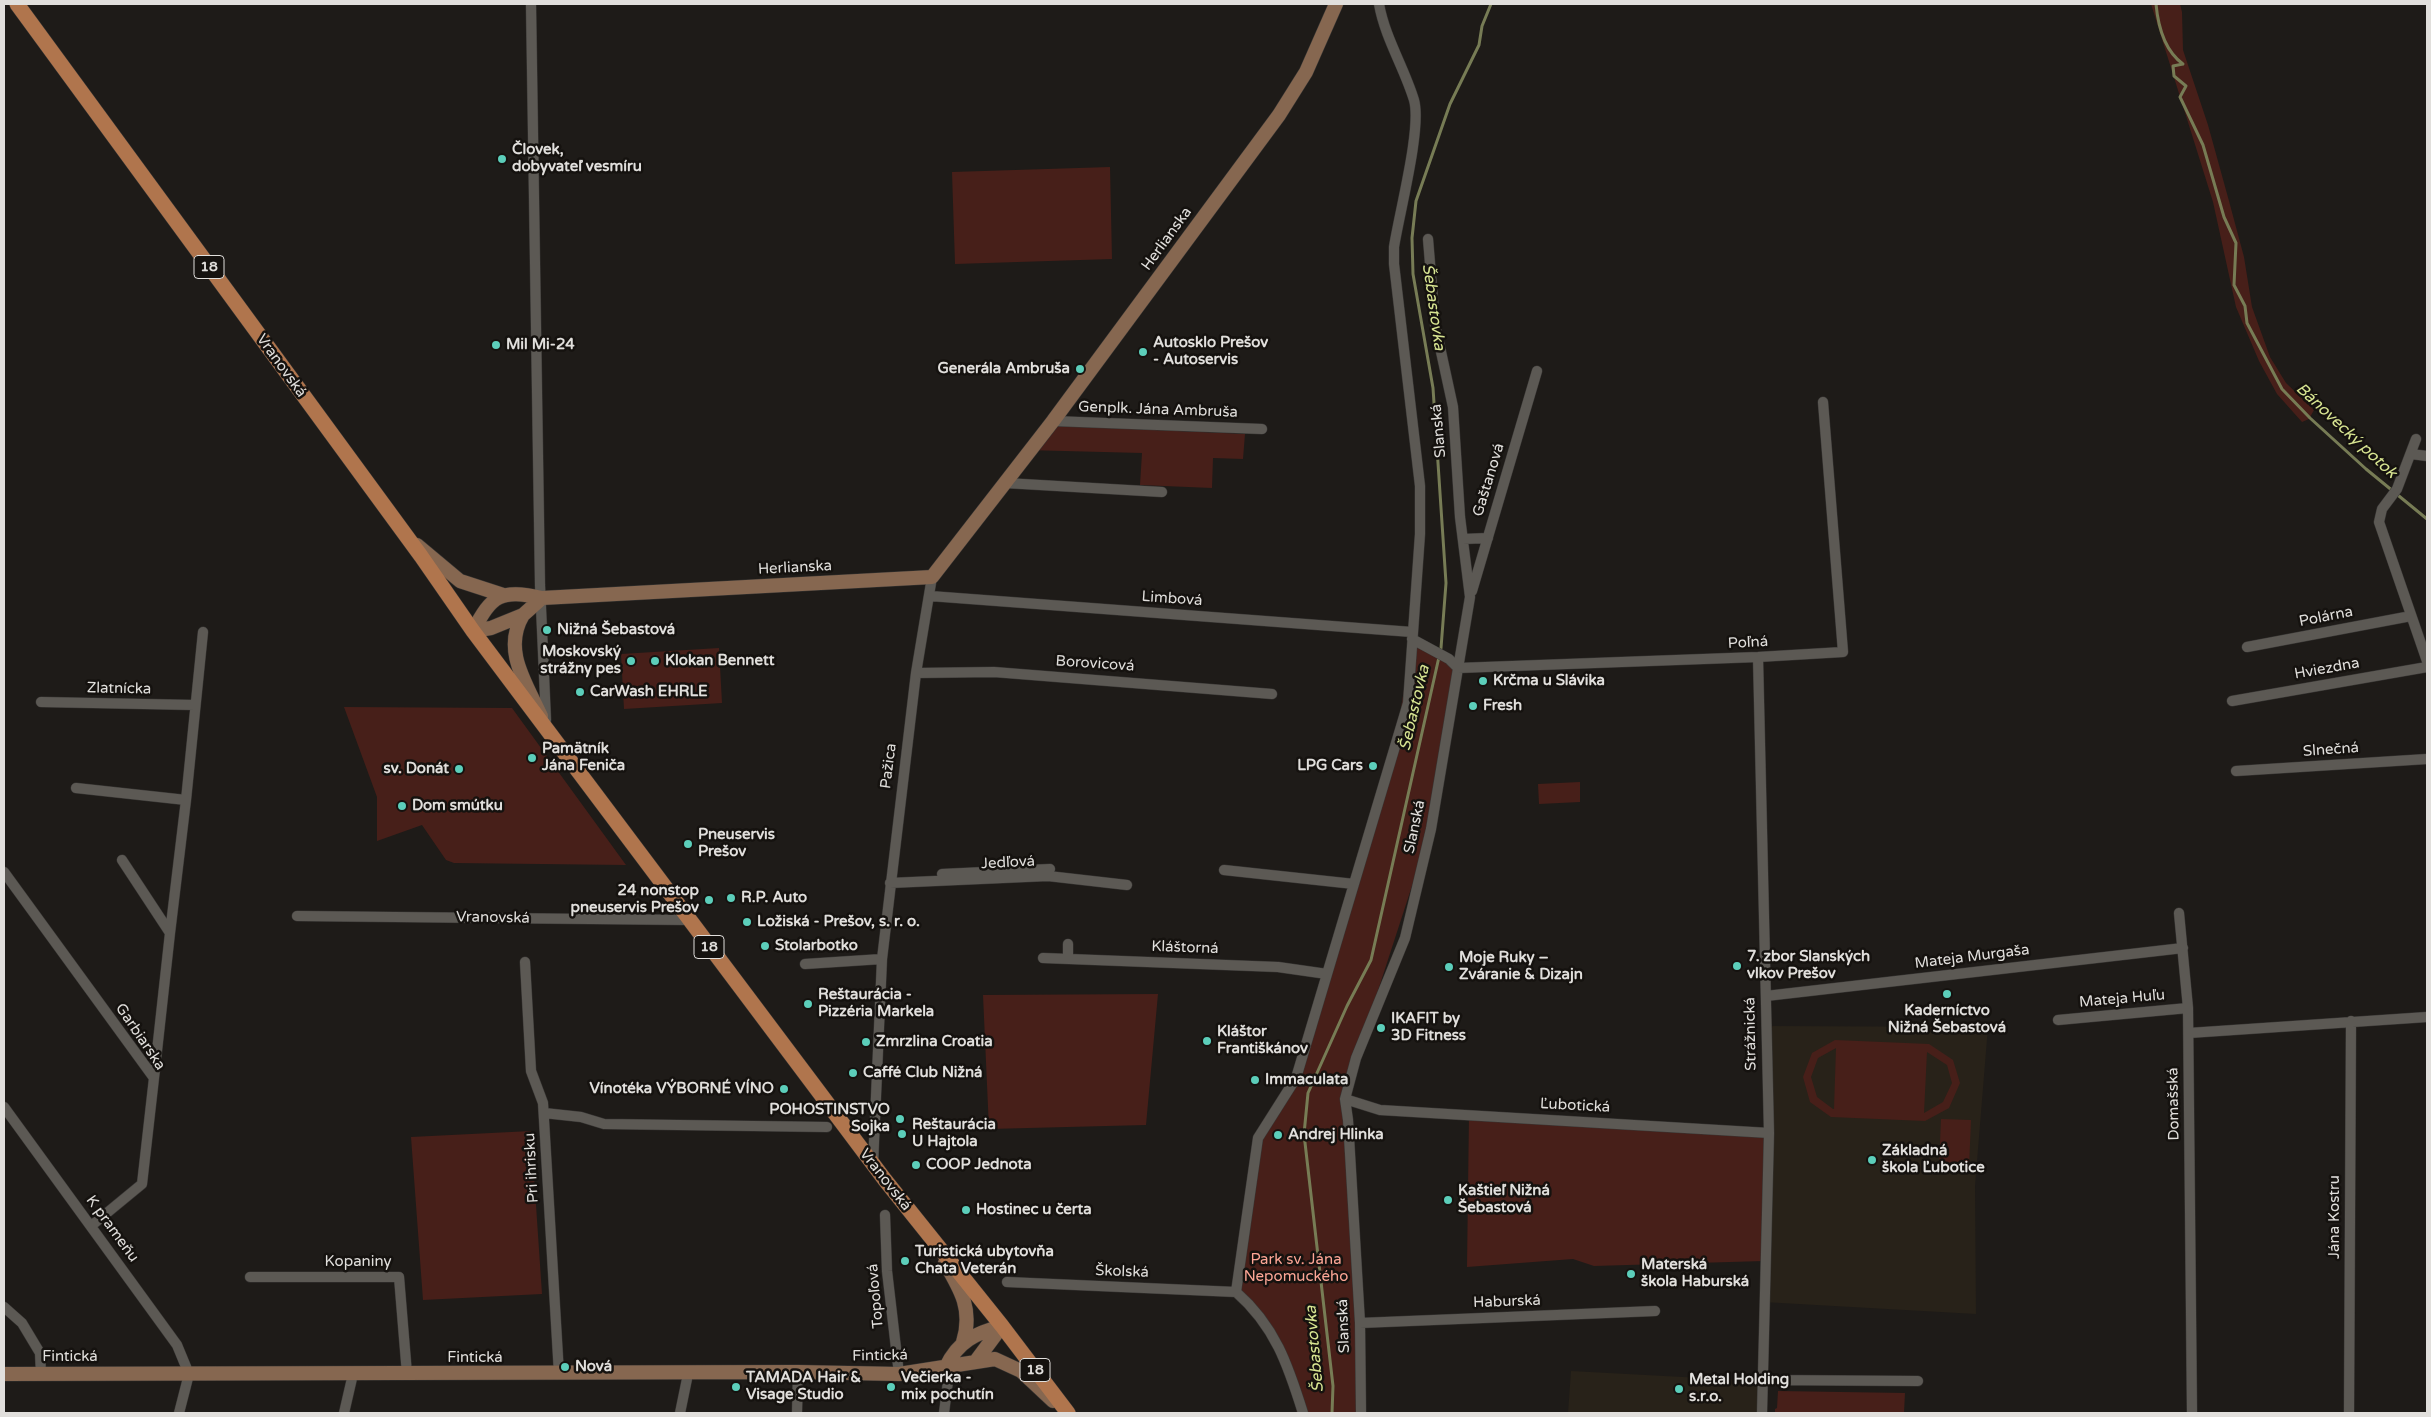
<!DOCTYPE html>
<meta charset="utf-8">
<style>
body{margin:0}
#map{position:relative;width:2431px;height:1417px;overflow:hidden;background:#1e1b18;font-family:"Varela Round",sans-serif}
canvas{display:block}
.frame{position:absolute;inset:0;border:5px solid #e1dfdc;pointer-events:none}
</style>
<div id="map">
<canvas width="2431" height="1417"></canvas>
<div class="frame"></div>
</div>
<script>
const context = document.querySelector('canvas').getContext('2d');
context.lineJoin = 'round';
function paint(path, color) { context.fillStyle = color; context.fill(path, 'evenodd'); }
function trace(path, color, width, dash) { context.strokeStyle = color; context.lineWidth = width; context.lineCap = dash ? 'butt' : 'round'; context.setLineDash(dash || []); context.stroke(path); }
function drawText(font, color, halo, rows, align = 'center') {
  context.font = font + ' "Varela Round",sans-serif'; context.lineWidth = 5; context.setLineDash([]); context.textBaseline = 'middle'; context.strokeStyle = halo; context.fillStyle = color; for (const [text, x, y, turn = 0] of rows) {
    context.save(); context.translate(x, y); context.rotate((+turn || 0) * Math.PI / 180); context.textAlign = isNaN(turn) ? turn : align; if (halo) context.strokeText(text, 0, 0); context.fillText(text, 0, 0); context.restore();
  }
}
paint(new Path2D(`
 M1766,1026L1988,1027L1975,1186L1976,1314L1763,1302Z
 M1571,1371L1758,1381L1757,1413H1568Z`), '#282219');
paint(new Path2D(`
 M2151,4H2180L2182,12L2183,50L2208,125L2229,201L2244,257L2252,307L2270,357L2286,383L2314,410L2309,419L2302,422L2277,394L2259,361L2236,307L2213,202Z
 M1110,167L1112,259L955,264L952,172Z
 M1043,425L1245,434L1243,459L1213,458L1212,488L1140,485L1142,453L1025,450Z
 M1412,641L1456,665L1423,852L1344,1095L1356,1268L1358,1413H1297L1292,1377L1275,1340L1233,1289L1266,1124L1296,1078L1394,750Z
 M719,648L722,703L624,709L621,654Z
 M344,707L512,708L626,865L454,863L446,860L422,825L377,841V797Z
 M1580,782V802L1539,804L1538,784Z
 M1158,994L1146,1125L989,1129L983,995Z
 M1835,1040L1929,1044L1953,1060L1960,1083L1949,1108L1925,1121L1831,1117L1810,1102L1803,1077L1812,1053ZM1836,1048L1834,1109H1833L1817,1097L1811,1077L1818,1058ZM1927,1052L1947,1065L1952,1083L1943,1102L1924,1113Z
 M1469,1114L1769,1133L1764,1261L1594,1266L1573,1259L1467,1267Z
 M1941,1119L1971,1120L1969,1168L1939,1167Z
 M531,1131L542,1294L423,1300L411,1137Z
 M1778,1391L1905,1393L1904,1413H1775V1409L1777,1408Z`), '#471f19');
trace(new Path2D(`
 M2156,4C2158,26 2165,51 2183,64L2173,66L2174,76L2186,86L2180,97L2203,145L2224,217L2236,243L2234,285L2245,306L2247,323L2282,389L2310,418L2366,469L2427,519
 M1332,1413L1333,1386L1304,1134L1308,1093L1347,1006L1371,960L1441,648L1446,583L1433,388L1413,274L1412,238L1416,201L1450,104L1479,45L1482,26L1491,4`), '#777c55', 3);
const street = new Path2D(`
 M531,4L540,585L546,720
 M1053,421L1262,429
 M2416,439L2397,489L2382,509L2379,522L2427,661
 M2411,454L2427,456
 M1005,483L1162,492
 M1463,539L1488,538
 M1472,591L1537,371
 M930,596L1412,632
 M1412,639L1449,659L1458,668L1758,657L1843,652L1823,402
 M2247,647L2411,616
 M1758,657L1769,1133L1762,1413
 M916,673L994,672L1272,694
 M2232,701L2427,667
 M41,702L195,705
 M2236,771L2427,759
 M76,788L186,800L170,933
 M186,800L203,632
 M122,860L170,933L154,1078
 M1224,870L1354,884
 M4,872L154,1078L142,1184L91,1226
 M942,874L1050,869
 M890,883L1048,876L1127,885
 M2179,913L2188,1008L2192,1413
 M297,916L689,920
 M1043,958L1278,967L1327,974
 M1068,959V944
 M525,962L531,1071L543,1103L559,1374
 M805,964L882,959
 M1766,996L2183,948
 M2058,1020L2188,1008
 M2189,1033L2427,1017
 M1345,1099L1380,1110L1769,1133
 M4,1107L177,1345L189,1374L179,1413
 M544,1113L581,1117L604,1124L827,1127
 M873,1165L882,959L916,673L932,577
 M885,1215L887,1271L899,1374
 M250,1277H399L407,1374
 M1007,1282L1236,1292
 M4,1307L22,1323L40,1353L41,1374
 M1360,1323L1655,1311
 M1763,1380L1918,1381
 M344,1413L353,1374
 M680,1413L688,1374
 M797,1413L798,1372
 M944,1413L948,1381L946,1367
 M1303,1413C1288,1365 1275,1326 1236,1292L1258,1138L1296,1078L1408,703L1420,534V486L1394,264V247C1399,214 1422,128 1414,100C1404,67 1385,38 1379,4
 M1361,1413L1360,1323L1348,1120L1345,1099L1356,1058L1405,938L1431,829L1470,597L1460,517L1453,407L1435,324L1428,239
 M2349,1413L2351,1021`);
const secondary = new Path2D(`
 M417,545L460,581L503,595
 M523,615C502,650 526,683 541,716
 M473,631C492,595 500,589 542,598L932,577L1053,421L1279,115L1306,72L1336,4
 M473,631L491,628L523,615L542,598
 M945,1263C961,1290 973,1310 963,1342
 M976,1361L1002,1326
 M946,1367C958,1341 976,1333 1002,1326
 M4,1374L798,1372L899,1374L995,1359L1021,1371L1053,1401`);
const primary = new Path2D(`
 M17,4L421,556L473,631L885,1180L1002,1326L1068,1413`);
trace(street, '#383634', 11);
trace(secondary, '#383634', 15);
trace(primary, '#383634', 16);
trace(street, '#5c5954', 10);
trace(secondary, '#866750', 14);
trace(primary, '#b0754d', 15);
for (const [x, y, r, color] of [
 [502,159,5,"#5cceba"],
 [496,345,5,"#5cceba"],
 [1143,352,5,"#5cceba"],
 [1080,369,5,"#5cceba"],
 [547,630,5,"#5cceba"],
 [631,661,5,"#5cceba"],
 [655,661,5,"#5cceba"],
 [1483,681,5,"#5cceba"],
 [580,692,5,"#5cceba"],
 [1473,706,5,"#5cceba"],
 [532,758,5,"#5cceba"],
 [1373,766,5,"#5cceba"],
 [459,769,5,"#5cceba"],
 [402,806,5,"#5cceba"],
 [688,844,5,"#5cceba"],
 [731,898,5,"#5cceba"],
 [709,900,5,"#5cceba"],
 [747,922,5,"#5cceba"],
 [765,946,5,"#5cceba"],
 [1737,966,5,"#5cceba"],
 [1449,967,5,"#5cceba"],
 [1947,994,5,"#5cceba"],
 [808,1004,5,"#5cceba"],
 [1381,1028,5,"#5cceba"],
 [1207,1041,5,"#5cceba"],
 [866,1042,5,"#5cceba"],
 [853,1073,5,"#5cceba"],
 [1255,1080,5,"#5cceba"],
 [784,1089,5,"#5cceba"],
 [900,1119,5,"#5cceba"],
 [902,1134,5,"#5cceba"],
 [1278,1135,5,"#5cceba"],
 [1872,1160,5,"#5cceba"],
 [916,1165,5,"#5cceba"],
 [1448,1200,5,"#5cceba"],
 [966,1210,5,"#5cceba"],
 [905,1261,5,"#5cceba"],
 [1631,1274,5,"#5cceba"],
 [565,1367,5,"#5cceba"],
 [736,1387,5,"#5cceba"],
 [891,1387,5,"#5cceba"],
 [1679,1389,5,"#5cceba"]
]) { const dot = new Path2D(); dot.arc(x, y, r, 0, 2 * Math.PI); context.fillStyle = color; context.fill(dot); trace(dot, '#15120f', 2); }
for (const [x, y, w] of [
 [209,267,30],
 [709,947,30],
 [1035,1370,30]
]) { const box = new Path2D(); box.roundRect(x - w / 2, y - 11.5, w, 23, 4); context.fillStyle = '#15120f'; context.fill(box); trace(box, '#e1dfdc', 1); }
drawText('bold 14px', '#e1dfdc', null, [
 ["18",209,267],
 ["18",709,947],
 ["18",1035,1370]
]);
drawText('bold 15px', '#e1dfdc', '#15120f', [
 ["Človek,",512,150],
 ["dobyvateľ vesmíru",512,167],
 ["Autosklo Prešov",1153,343],
 ["- Autoservis",1153,360],
 ["Mil Mi-24",506,345],
 ["Generála Ambruša",1070,369,"right"],
 ["Nižná Šebastová",557,630],
 ["Moskovský",621,652,"right"],
 ["strážny pes",621,669,"right"],
 ["Klokan Bennett",665,661],
 ["Krčma u Slávika",1493,681],
 ["CarWash EHRLE",590,692],
 ["Fresh",1483,706],
 ["Pamätník",542,749],
 ["Jána Feniča",542,766],
 ["LPG Cars",1363,766,"right"],
 ["sv. Donát",449,769,"right"],
 ["Dom smútku",412,806],
 ["Pneuservis",698,835],
 ["Prešov",698,852],
 ["24 nonstop",699,891,"right"],
 ["pneuservis Prešov",699,908,"right"],
 ["R.P. Auto",741,898],
 ["Ložiská - Prešov, s. r. o.",757,922],
 ["Stolarbotko",775,946],
 ["7. zbor Slanských",1747,957],
 ["vlkov Prešov",1747,974],
 ["Moje Ruky –",1459,958],
 ["Zváranie & Dizajn",1459,975],
 ["Reštaurácia -",818,995],
 ["Pizzéria Markela",818,1012],
 ["Kaderníctvo",1947,1011,"center"],
 ["Nižná Šebastová",1947,1028,"center"],
 ["IKAFIT by",1391,1019],
 ["3D Fitness",1391,1036],
 ["Kláštor",1217,1032],
 ["Františkánov",1217,1049],
 ["Zmrzlina Croatia",876,1042],
 ["Caffé Club Nižná",863,1073],
 ["Immaculata",1265,1080],
 ["Vínotéka VÝBORNÉ VÍNO",774,1089,"right"],
 ["POHOSTINSTVO",890,1110,"right"],
 ["Sojka",890,1127,"right"],
 ["Reštaurácia",912,1125],
 ["U Hajtola",912,1142],
 ["Andrej Hlinka",1288,1135],
 ["Základná",1882,1151],
 ["škola Ľubotice",1882,1168],
 ["COOP Jednota",926,1165],
 ["Kaštieľ Nižná",1458,1191],
 ["Šebastová",1458,1208],
 ["Hostinec u čerta",976,1210],
 ["Turistická ubytovňa",915,1252],
 ["Chata Veterán",915,1269],
 ["Materská",1641,1265],
 ["škola Haburská",1641,1282],
 ["Nová",575,1367],
 ["TAMADA Hair &",746,1378],
 ["Visage Studio",746,1395],
 ["Večierka -",901,1378],
 ["mix pochutín",901,1395],
 ["Metal Holding",1689,1380],
 ["s.r.o.",1689,1397]
], 'left');
drawText('15px', '#e1dfdc', '#15120f', [
 ["Herlianska",1167,239,-54],
 ["Vranovská",281,366,54],
 ["Genplk. Jána Ambruša",1158,410,2],
 ["Slanská",1439,431,-95],
 ["Gaštanová",1489,480,-73],
 ["Herlianska",795,568,-3],
 ["Limbová",1172,599,4],
 ["Polárna",2326,617,-11],
 ["Poľná",1748,643,-3],
 ["Borovicová",1095,664,4],
 ["Hviezdna",2327,669,-10],
 ["Zlatnícka",119,689,1],
 ["Slnečná",2331,750,-4],
 ["Pažica",889,766,-83],
 ["Slanská",1415,827,-78],
 ["Jedľová",1008,863,-3],
 ["Vranovská",493,918,1],
 ["Kláštorná",1185,948,2],
 ["Mateja Murgaša",1972,957,-7],
 ["Mateja Huľu",2122,999,-5],
 ["Strážnická",1751,1034,-91],
 ["Garbiarska",140,1037,56],
 ["Domašská",2174,1104,-91],
 ["Ľubotická",1575,1106,3],
 ["Pri ihrisku",532,1168,-93],
 ["Vranovská",885,1180,52],
 ["Jána Kostru",2335,1217,-90],
 ["K prameňu",112,1229,54],
 ["Kopaniny",358,1262],
 ["Školská",1122,1272,2],
 ["Topoľová",876,1296,-95],
 ["Haburská",1507,1302,-2],
 ["Slanská",1344,1326,-92],
 ["Fintická",880,1356,-1],
 ["Fintická",70,1357],
 ["Fintická",475,1358]
]);
drawText('15px', '#fda696', '#15120f', [
 ["Park sv. Jána",1296,1260],
 ["Nepomuckého",1296,1277]
]);
drawText('italic 16px', '#d8e592', '#15120f', [
 ["Šebastovka",1433,307,82],
 ["Bánovecký potok",2346,431,43],
 ["Šebastovka",1415,708,-77],
 ["Šebastovka",1315,1349,-95]
]);
</script>
